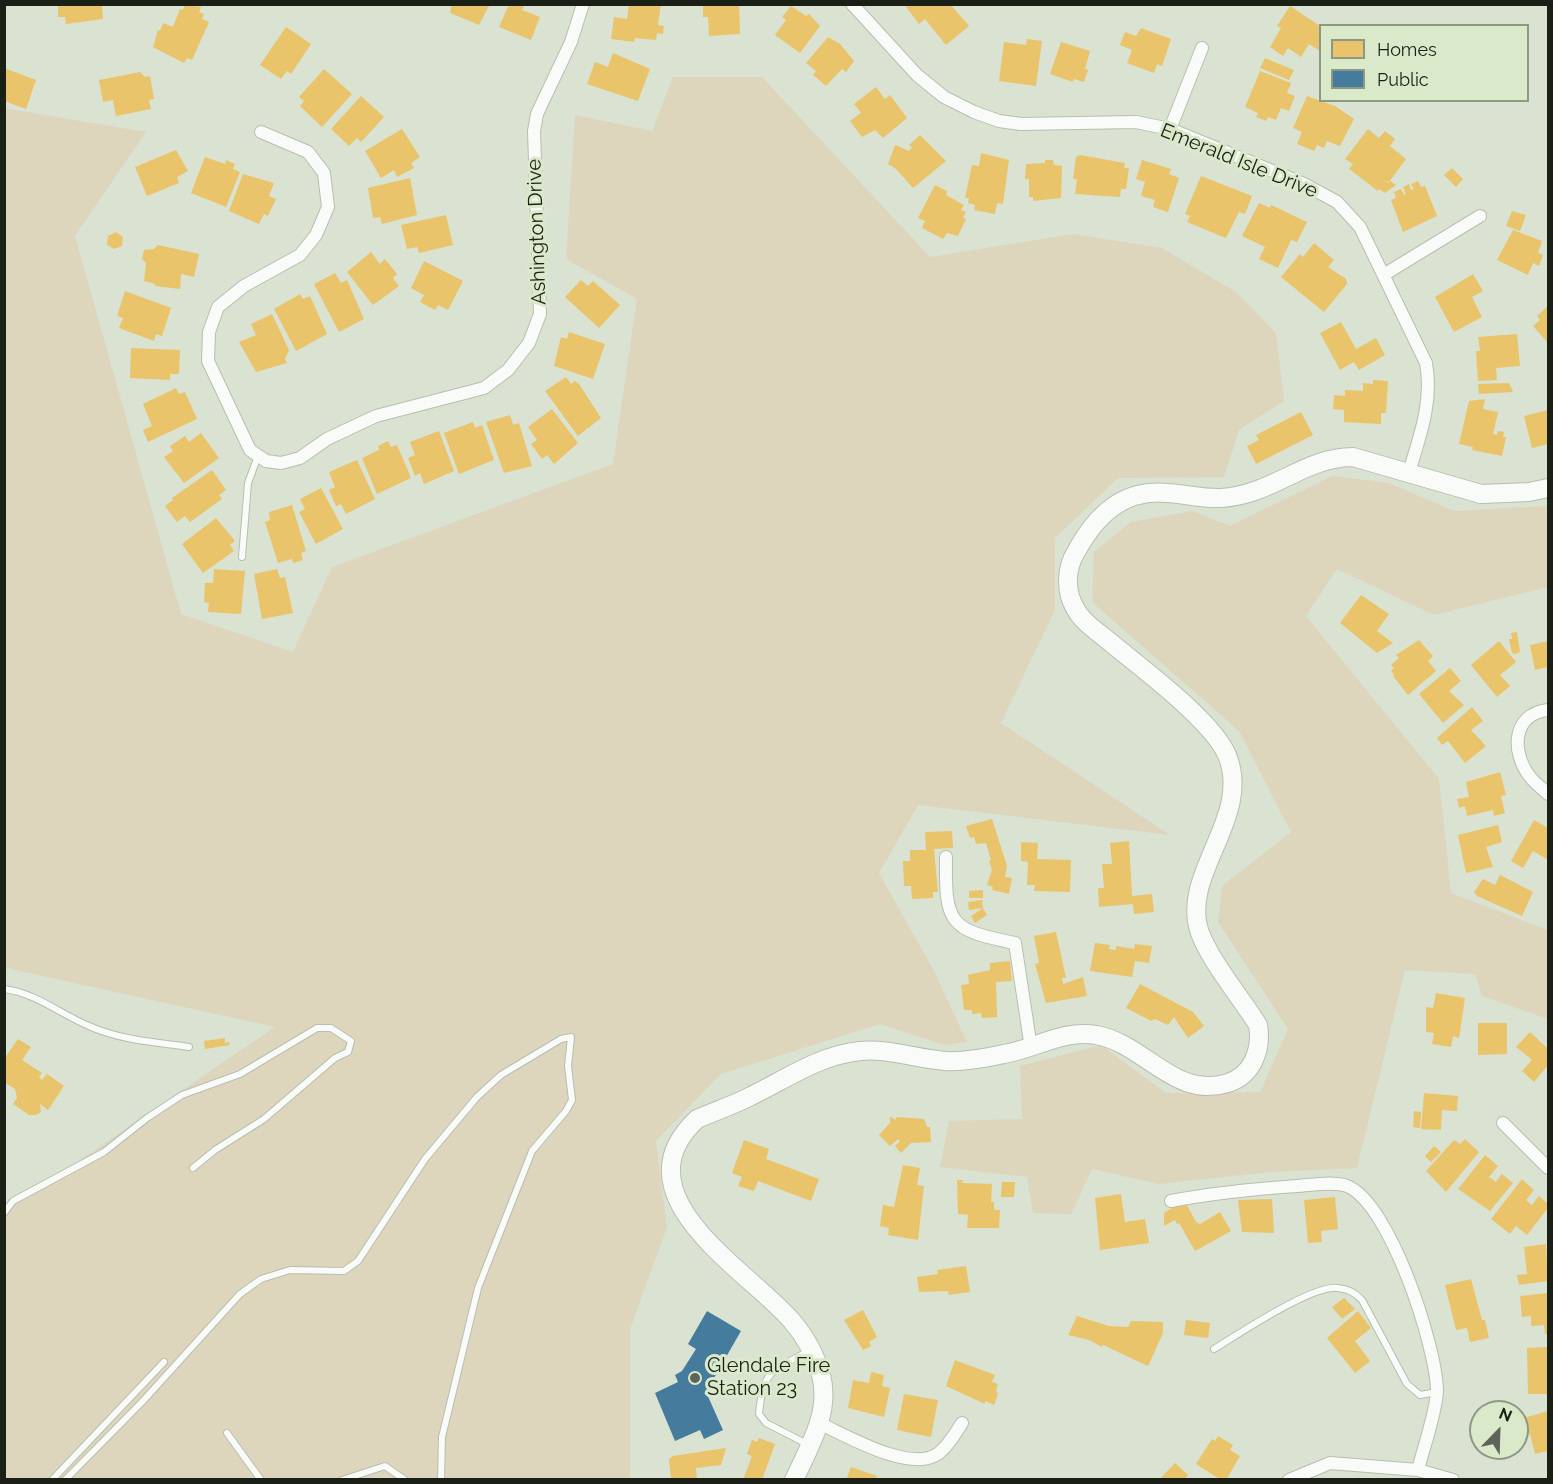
<!DOCTYPE html>
<style>
body{margin:0}
#map{position:relative;width:1553px;height:1484px;overflow:hidden;background:#dae2d2;font-family:Raleway,sans-serif}
canvas{display:block}
.frame{position:absolute;inset:0;border:6px solid #1b2016;pointer-events:none}
.legend{position:absolute;left:1319px;top:24px;width:210px;height:78px;box-sizing:border-box;background:#dbe9cb;border:2px solid #8e9983;margin:0;padding:8px 10px;list-style:none;font-size:18px;color:#1b2016}
.legend li{display:flex;align-items:center;gap:12px;height:30px}
.legend b{width:30px;border:2px solid #8e9983}
.north{position:absolute;left:1469px;top:1400px;width:60px;height:60px;box-sizing:border-box;background:#dbe9cb;border:2px solid #8e9983;border-radius:50%;rotate:23deg;font-size:16px;font-weight:700;line-height:24px;text-align:center;color:#1b2016}
.north::after{content:'';display:block;margin:auto;width:21px;height:27px;background:#5e6458;clip-path:polygon(50% 0,100% 100%,50% 72%,0 100%)}
</style>
<div id="map">
<canvas width="1553" height="1484"></canvas>
<div class="frame"></div>
<ul class="legend">
<li><b style="height:16px;background:#e9c46a"></b>Homes</li>
<li><b style="height:16px;background:#457b9d"></b>Public</li>
</ul>
<div class="north">N</div>
</div>
<script>
const context = document.querySelector('canvas').getContext('2d');
context.lineJoin = 'round';
function paint(path, color) { context.fillStyle = color; context.fill(path, 'evenodd'); }
function trace(path, color, width, dash) { context.strokeStyle = color; context.lineWidth = width; context.lineCap = dash ? 'butt' : 'round'; context.setLineDash(dash || []); context.stroke(path); }
function drawText(font, color, halo, rows, align = 'center') {
  context.font = font + ' Raleway,sans-serif'; context.lineWidth = 6; context.setLineDash([]); context.textBaseline = 'middle'; context.strokeStyle = halo; context.fillStyle = color; for (const [text, x, y, turn = 0] of rows) {
    context.save(); context.translate(x, y); context.rotate((+turn || 0) * Math.PI / 180); context.textAlign = isNaN(turn) ? turn : align; if (halo) context.strokeText(text, 0, 0); context.fillText(text, 0, 0); context.restore();
  }
}
paint(new Path2D(`
 M673,77H762L930,257L1073,234L1162,248L1236,292L1276,333L1284,401L1239,430L1224,477L1118,478L1055,538V610L1001,723L1170,835L918,805L879,873L934,971L967,1042L944,1045L880,1024L721,1074L656,1141L667,1227L630,1329V1479H5V1211L275,1027L6,968L5,965L4,108L146,132L75,236L181,614L293,652L332,567L613,464L637,299L566,259L575,115L652,131Z
 M1332,476L1389,483L1454,511L1548,506V587L1434,615L1337,569L1306,616L1439,779L1451,893L1548,930V1019L1482,996L1475,974L1405,970L1357,1168L1271,1172L1159,1184L1092,1169L1071,1214L1033,1213L1027,1177L940,1167L949,1121L1022,1119L1020,1066L1101,1045L1166,1093L1260,1092L1288,1029L1218,922L1222,886L1291,832L1239,731L1092,602L1094,552L1131,522L1193,511L1230,526Z`), '#ddd6bd');
paint(new Path2D(`
 M185,4L201,7L199,12L204,14L202,19L209,22L192,60L187,58L184,63L153,47L158,30L160,31L163,23L173,27L180,9L183,10Z
 M452,4H490L479,25L450,13Z
 M509,4H525L522,10L540,17L531,40L499,27Z
 M629,4H661L658,25L664,26L663,34L657,33L656,40L635,38L634,42L611,39L614,17L627,19Z
 M703,4H739L740,34L709,36L708,17H703Z
 M58,5H102L103,19L66,24L65,17H58Z
 M909,5H951L969,26L946,45L925,19L919,24L906,7Z
 M791,6L806,16L809,14L820,26L800,53L775,35L786,20L782,17Z
 M1290,6L1320,26V51L1309,44L1301,57L1288,48L1283,56L1270,47L1281,28L1277,26Z
 M286,27L311,44L291,74L287,71L281,79L260,65Z
 M1141,28L1171,39L1162,66L1157,64L1154,73L1127,63L1132,50L1120,45L1125,32L1136,36Z
 M828,37L840,44L854,61L846,72L842,69L826,86L813,75L816,71L806,63Z
 M1027,39L1042,41L1036,86L999,81L1004,42L1026,45Z
 M1061,42L1090,51L1085,69L1088,70L1084,82L1074,79L1073,82L1050,74Z
 M613,53L650,69L638,101L587,84L595,62L608,67Z
 M1265,58L1294,70L1289,80L1260,68Z
 M4,68L36,80L26,109L4,101Z
 M324,69L352,94L322,127L300,106L304,101L299,97Z
 M1260,71L1291,83L1287,93L1295,96L1289,111L1281,108L1276,120L1268,117L1266,121L1256,117L1258,113L1245,107Z
 M140,72L145,77L150,76L154,99L149,100L151,109L116,116L113,100L103,102L99,80Z
 M876,87L885,99L890,95L907,118L883,138L875,130L862,137L850,121L861,113L854,104Z
 M361,96L384,117L361,142L357,138L349,146L331,129Z
 M1307,96L1335,106L1354,119L1340,146L1327,141L1324,148L1317,145L1314,151L1297,144L1302,132L1293,128Z
 M402,129L420,157L411,163L414,168L397,177L394,170L381,178L365,151Z
 M1368,129L1379,138L1385,131L1395,139L1390,146L1406,159L1389,182L1385,181L1388,183L1390,181L1396,185L1385,193L1379,189L1378,191L1349,169L1353,164L1345,159Z
 M920,135L946,161L913,188L896,169L888,164L895,145L909,151L912,147L909,145Z
 M176,150L188,171L177,177L179,183L147,196L135,167Z
 M981,153L1009,160L1003,204L997,203L995,214L974,210L975,205L968,203L969,198H965L972,165L979,166Z
 M1080,155L1125,163L1124,168H1129L1126,189H1121L1120,197L1075,194L1077,179H1073L1076,157Z
 M205,157L225,164L226,160L235,164L233,169L240,172L226,207L191,193Z
 M1045,160H1053L1054,165L1062,166L1061,198L1033,201V197H1029V179H1025L1026,164L1045,163Z
 M1142,160L1171,169L1169,174L1179,178L1168,212L1153,207L1155,200L1141,196L1145,182L1136,179Z
 M1452,168L1463,179L1456,187L1444,175Z
 M243,174L274,183L269,196L276,199L268,216L264,214L259,224L229,211Z
 M1201,176L1252,196L1245,214L1239,212L1226,238L1187,222L1190,216L1185,214Z
 M410,178L417,215L382,224L380,217L373,218L368,188Z
 M1418,181L1421,187L1425,186L1437,216L1403,232L1391,200L1396,198L1394,192L1401,189L1404,195L1406,194L1403,187L1409,184L1411,190L1414,189L1411,184Z
 M935,185L947,191L946,195L964,205L961,210L966,212L963,218L966,219L958,236L947,233L943,239L922,228L925,221L918,218Z
 M1259,203L1270,208L1271,205L1307,222L1297,242L1291,240L1278,268L1259,259L1265,247L1242,236Z
 M1512,211L1526,215L1520,231L1506,226Z
 M446,215L453,245L419,253L417,247L407,249L401,225Z
 M1513,230L1542,241L1538,253L1543,255L1539,266L1533,263L1528,275L1497,260Z
 M116,232L123,237L122,246L114,249L107,245L108,236Z
 M1314,243L1334,260L1328,267L1346,279L1347,284L1324,312L1281,277L1300,254L1303,257Z
 M158,245L199,254L194,277L181,274L180,289L155,286V284L144,281L146,263L142,259L144,250L154,249Z
 M371,252L380,264L385,259L397,274L393,278L399,286L373,305L347,272Z
 M424,261L463,281L448,310L438,305L435,310L420,302L424,295L411,288Z
 M335,273L341,283L347,280L364,319L339,332L314,284Z
 M1473,274L1483,291L1472,297L1482,317L1454,332L1435,297Z
 M581,280L588,286L593,281L620,305L599,328L565,297Z
 M125,291L171,308L162,336L156,334L154,341L119,328L123,318L117,316Z
 M300,294L303,299L310,296L327,334L296,351L274,309Z
 M1548,306V343L1533,326L1540,320L1537,316Z
 M272,314L289,350L285,359L287,363L256,372L239,342L256,335L251,324Z
 M1341,322L1356,349L1376,338L1385,355L1359,370L1354,362L1340,370L1320,333Z
 M569,332L605,344L593,379L554,366L561,337L567,339Z
 M1517,334L1520,366L1496,368L1497,380L1478,381L1476,351H1480L1478,337Z
 M131,348L180,350L179,374H170V380L130,378Z
 M566,377L571,384L575,381L579,384L601,418L578,436L545,391Z
 M1373,380L1388,381L1386,413H1381V424L1344,422V410L1333,409L1334,395L1345,396V390L1363,391V383L1373,384Z
 M1509,383L1513,392L1479,394L1478,384Z
 M176,388L179,394L185,392L197,419L148,442L143,430L152,426L143,404Z
 M1485,399L1483,409L1498,412L1493,434L1497,435L1498,431L1504,432L1503,437H1506L1502,456L1472,450L1473,447L1459,444L1469,401Z
 M552,409L578,443L554,464L547,455L542,459L531,444L537,440L528,427Z
 M1548,410V444L1532,448L1524,416Z
 M1301,412L1313,435L1256,464L1247,446L1259,440L1256,435Z
 M510,415L513,425L519,423L532,466L504,473L486,422Z
 M473,422L475,428L482,425L494,460L459,474L444,433Z
 M439,431L454,471L424,484L420,473L415,476L408,458L415,455L410,442Z
 M201,433L219,458L184,483L164,457L173,451L170,446L185,436L189,442Z
 M388,441L391,447L397,445L411,478L377,494L362,458L379,450L378,446Z
 M357,460L375,499L346,514L341,504L336,506L329,490L335,487L329,472Z
 M212,470L226,490L219,495L222,499L190,522L185,516L177,522L165,506L173,500L172,498Z
 M321,488L343,529L316,544L299,512L305,509L300,499Z
 M292,505L306,551L301,553L303,560L293,563L292,559L278,563L265,522L270,520L269,512Z
 M216,518L235,541L230,545L234,551L203,573L182,544Z
 M214,569L245,571L241,614L208,612L209,603L204,602L205,583H213Z
 M277,569L280,578L285,577L293,613L262,619L254,574Z
 M1361,595L1389,614L1377,631L1393,643L1377,653L1340,623Z
 M1517,632L1520,652L1515,654L1512,653L1509,639H1512L1511,633Z
 M1419,640L1433,656L1428,661L1436,671L1408,695L1393,676L1394,675L1391,671L1394,668L1391,665L1399,658L1396,655Z
 M1499,641L1516,662L1500,675L1510,686L1497,697L1471,665Z
 M1548,641V667L1535,670L1530,645Z
 M1450,668L1461,681L1449,691L1464,705L1443,723L1419,694Z
 M1472,707L1483,721L1471,730L1486,746L1465,763L1448,741L1442,745L1437,738Z
 M1500,772L1506,795L1501,796L1505,813L1494,816L1493,810L1467,816L1465,806L1459,808L1457,799L1469,797L1466,782Z
 M992,819L1007,866L1005,877L1012,878L1009,894L992,890L993,887L987,885L992,870L989,861L991,860L986,843L976,844L974,837L970,838L966,826Z
 M1534,820L1548,828V860L1533,851L1523,868L1511,861Z
 M1498,825L1502,842L1486,847L1493,867L1466,873L1458,835Z
 M952,831L953,848L934,849L938,892H933V898L912,899L911,886H904L903,861H910V850H926L925,832Z
 M1129,841L1132,896L1152,894L1154,912L1134,914L1133,904L1099,907L1098,888H1104L1102,864H1112L1110,843Z
 M1021,842L1038,843L1037,859L1071,860L1070,892L1034,891L1035,885H1027L1028,862L1021,861Z
 M1500,875L1533,892L1522,916L1477,896L1474,892L1483,879L1495,885Z
 M983,890V898H969V891Z
 M982,900L983,908L969,910L968,902Z
 M983,908L987,915L975,923L971,916Z
 M1056,932L1066,978H1062L1063,984L1083,977L1087,996L1046,1003L1035,964L1039,963L1034,936Z
 M1095,943L1110,945L1109,949L1116,950V946L1134,949L1135,944L1152,946L1149,963L1135,961L1132,977L1090,971Z
 M1010,961L1012,981L996,982L997,1017L982,1018L981,1013L972,1014V1010H964L961,985L969,984L968,975L990,970V963Z
 M1140,984L1193,1012L1204,1026L1188,1038L1174,1017L1168,1025L1155,1019L1151,1021L1126,1008Z
 M1436,993L1465,998L1459,1038L1453,1036L1451,1047L1432,1044L1434,1033L1426,1032V1007L1433,1008Z
 M1478,1023H1507V1054L1478,1055Z
 M1530,1032L1548,1049V1065L1534,1082L1522,1071L1532,1060L1516,1047Z
 M225,1038V1043L229,1042L230,1045L205,1049L204,1041Z
 M18,1039L31,1047L22,1060L42,1073L39,1077L42,1080L47,1074L64,1086L48,1110L40,1104L41,1112L36,1115H29L13,1104L17,1098L15,1089L4,1082V1059Z
 M1424,1093L1458,1096L1457,1111L1442,1110L1441,1130L1421,1129Z
 M1414,1111L1421,1112L1420,1128L1413,1127Z
 M890,1116L895,1120L897,1117L924,1119L927,1127H930L931,1142L911,1143L901,1153L895,1146L900,1141L898,1139L890,1146L879,1135L890,1123Z
 M1465,1139L1479,1152L1446,1192L1426,1171L1454,1140L1460,1144Z
 M744,1140L769,1149L766,1159L819,1179L811,1201L758,1181L754,1191L738,1186L742,1177L732,1173Z
 M1434,1146L1441,1152L1431,1162L1425,1156Z
 M1485,1155L1498,1166L1489,1177L1496,1182L1502,1174L1513,1183L1490,1211L1458,1189Z
 M903,1165L920,1168L917,1185L924,1186L918,1240L888,1235L889,1228L880,1226L883,1205L894,1207Z
 M1522,1179L1534,1190L1526,1200L1532,1205L1539,1196L1548,1204V1208L1527,1235L1516,1226L1510,1234L1491,1219Z
 M957,1180H963L962,1183L992,1184L991,1202H994V1210H1000L999,1228H967L968,1215L958,1214Z
 M1002,1182H1015L1014,1197H1001Z
 M1121,1194L1125,1222L1145,1219L1149,1243L1100,1250L1095,1198Z
 M1335,1197L1338,1229L1321,1231L1322,1242L1308,1243L1304,1200Z
 M1272,1199L1274,1233L1242,1232L1238,1200Z
 M1184,1200L1196,1222L1200,1224L1220,1212L1231,1231L1195,1251L1179,1223L1177,1224L1175,1220L1164,1226V1213Z
 M1546,1244L1548,1281L1519,1285L1517,1275L1527,1274L1524,1247Z
 M966,1266L970,1292L949,1295L948,1291L919,1292L917,1277L938,1274L937,1270Z
 M1471,1279L1482,1320H1485L1489,1338L1470,1342L1467,1328L1456,1330L1445,1285Z
 M1548,1293V1334H1545L1544,1325L1531,1326V1316L1522,1317L1520,1296Z
 M1344,1298L1355,1309L1342,1319L1332,1307Z
 M863,1310L877,1337L869,1342L871,1346L863,1350L844,1320Z
 M1358,1311L1371,1328L1355,1341L1370,1361L1355,1373L1327,1338Z
 M1077,1316L1109,1326L1128,1327L1131,1321L1163,1322V1333L1148,1366L1103,1345L1102,1347L1089,1340L1068,1335Z
 M1186,1320L1210,1323L1208,1338L1184,1335Z
 M1548,1347V1394H1528L1527,1348Z
 M955,1360L995,1375L992,1382L998,1384L996,1390L998,1394L994,1405L985,1401V1404L946,1386Z
 M871,1372L884,1375L882,1386L890,1388L884,1417L848,1408L853,1380L869,1383Z
 M904,1394L938,1400L931,1437L897,1430Z
 M1500,1403L1501,1412H1484L1483,1406Z
 M1548,1411V1451L1535,1454L1530,1434L1520,1435L1517,1420Z
 M1218,1436L1233,1445L1230,1450L1240,1456L1226,1480H1221L1196,1464L1212,1439L1215,1441Z
 M759,1438L775,1444L762,1480H743L752,1456L747,1454L752,1440L757,1442Z
 M726,1448L721,1465L696,1468L697,1480H671L669,1459L673,1456Z
 M1175,1463L1188,1475L1185,1480H1159Z
 M851,1467L877,1476L875,1480H846Z`), '#e9c46a');
paint(new Path2D(`
 M707,1311L741,1331L706,1392L723,1430L704,1439L700,1430L675,1441L655,1393L678,1382L675,1375L682,1371L696,1349L688,1344Z`), '#457b9d');
const lane = new Path2D(`
 M242,557L248,483L258,456
 M4,989C36,993 60,1014 89,1026C120,1040 155,1042 189,1047
 M4,1213L13,1201L104,1152L147,1118L182,1095L240,1074L317,1028H331L351,1041L348,1052L335,1058L264,1119L215,1150L193,1168
 M1214,1349C1239,1334 1311,1285 1338,1288C1349,1289 1355,1293 1362,1300L1407,1384L1420,1395L1437,1392
 M809,1351C772,1371 763,1369 759,1414L766,1423L809,1445
 M227,1433L261,1480
 M52,1480L164,1362
 M65,1480L142,1402L240,1294L261,1279L290,1270L344,1271L358,1261L425,1159L477,1097L501,1075L561,1039L571,1037L568,1066L572,1100L566,1111L532,1151L478,1288L442,1437L441,1480
 M342,1480L385,1466L405,1480`);
const street = new Path2D(`
 M852,4L917,75L944,97L974,112L999,121L1021,124L1136,122L1170,129L1304,184L1337,202L1360,227L1426,363C1433,401 1420,436 1409,472
 M1170,129L1202,48
 M261,132L308,152L324,173L328,207L316,235L300,255L244,286L218,307L209,332L208,361L250,450L266,461L281,463L300,458L327,439L376,416L484,388L508,370L529,343L540,314L534,131L537,114L571,42L583,4
 M1385,274L1480,216
 M1548,710C1511,714 1511,754 1531,778C1536,784 1543,789 1548,794
 M946,857C945,924 949,930 1015,943L1031,1048
 M1503,1123L1548,1168
 M1171,1201C1213,1193 1254,1189 1297,1186C1312,1185 1334,1181 1347,1186C1390,1203 1436,1346 1437,1390C1437,1410 1423,1449 1418,1470
 M819,1423C847,1436 912,1474 939,1453C949,1445 955,1434 962,1423
 M1289,1480L1330,1463L1418,1470L1453,1480`);
const secondary = new Path2D(`
 M794,1480C809,1447 831,1412 821,1375C815,1354 805,1336 791,1320C745,1268 616,1195 697,1119C715,1111 734,1105 751,1096C786,1079 820,1055 860,1051C888,1048 917,1059 945,1061C963,1062 986,1058 1004,1054C1034,1049 1065,1029 1096,1035C1144,1043 1175,1100 1228,1083C1253,1075 1262,1049 1258,1025C1241,998 1211,962 1200,933C1179,874 1253,818 1227,755C1212,720 1141,668 1110,642C1098,632 1082,622 1075,608C1065,591 1066,568 1076,552C1096,515 1123,489 1167,493C1185,494 1204,499 1221,498C1273,495 1304,457 1353,457L1481,494L1529,492L1548,488`);
trace(lane, '#b8beb1', 8);
trace(street, '#b8beb1', 14);
trace(secondary, '#b8beb1', 20);
trace(lane, '#f9fbf8', 6);
trace(street, '#f9fbf8', 12);
trace(secondary, '#f9fbf8', 18);
for (const [x, y, r, color] of [
 [695,1378,6,"#5e6458"]
]) { const dot = new Path2D(); dot.arc(x, y, r, 0, 2 * Math.PI); context.fillStyle = color; context.fill(dot); trace(dot, '#dbe9cb', 2); }
drawText('20px', '#1b2016', '#dbe9cb', [
 ["Emerald Isle Drive",1239,161,22],
 ["Ashington Drive",537,232,-92]
]);
drawText('20px', '#1b2016', '#dbe9cb', [
 ["Glendale Fire",707,1366],
 ["Station 23",707,1389]
], 'left');
</script>
